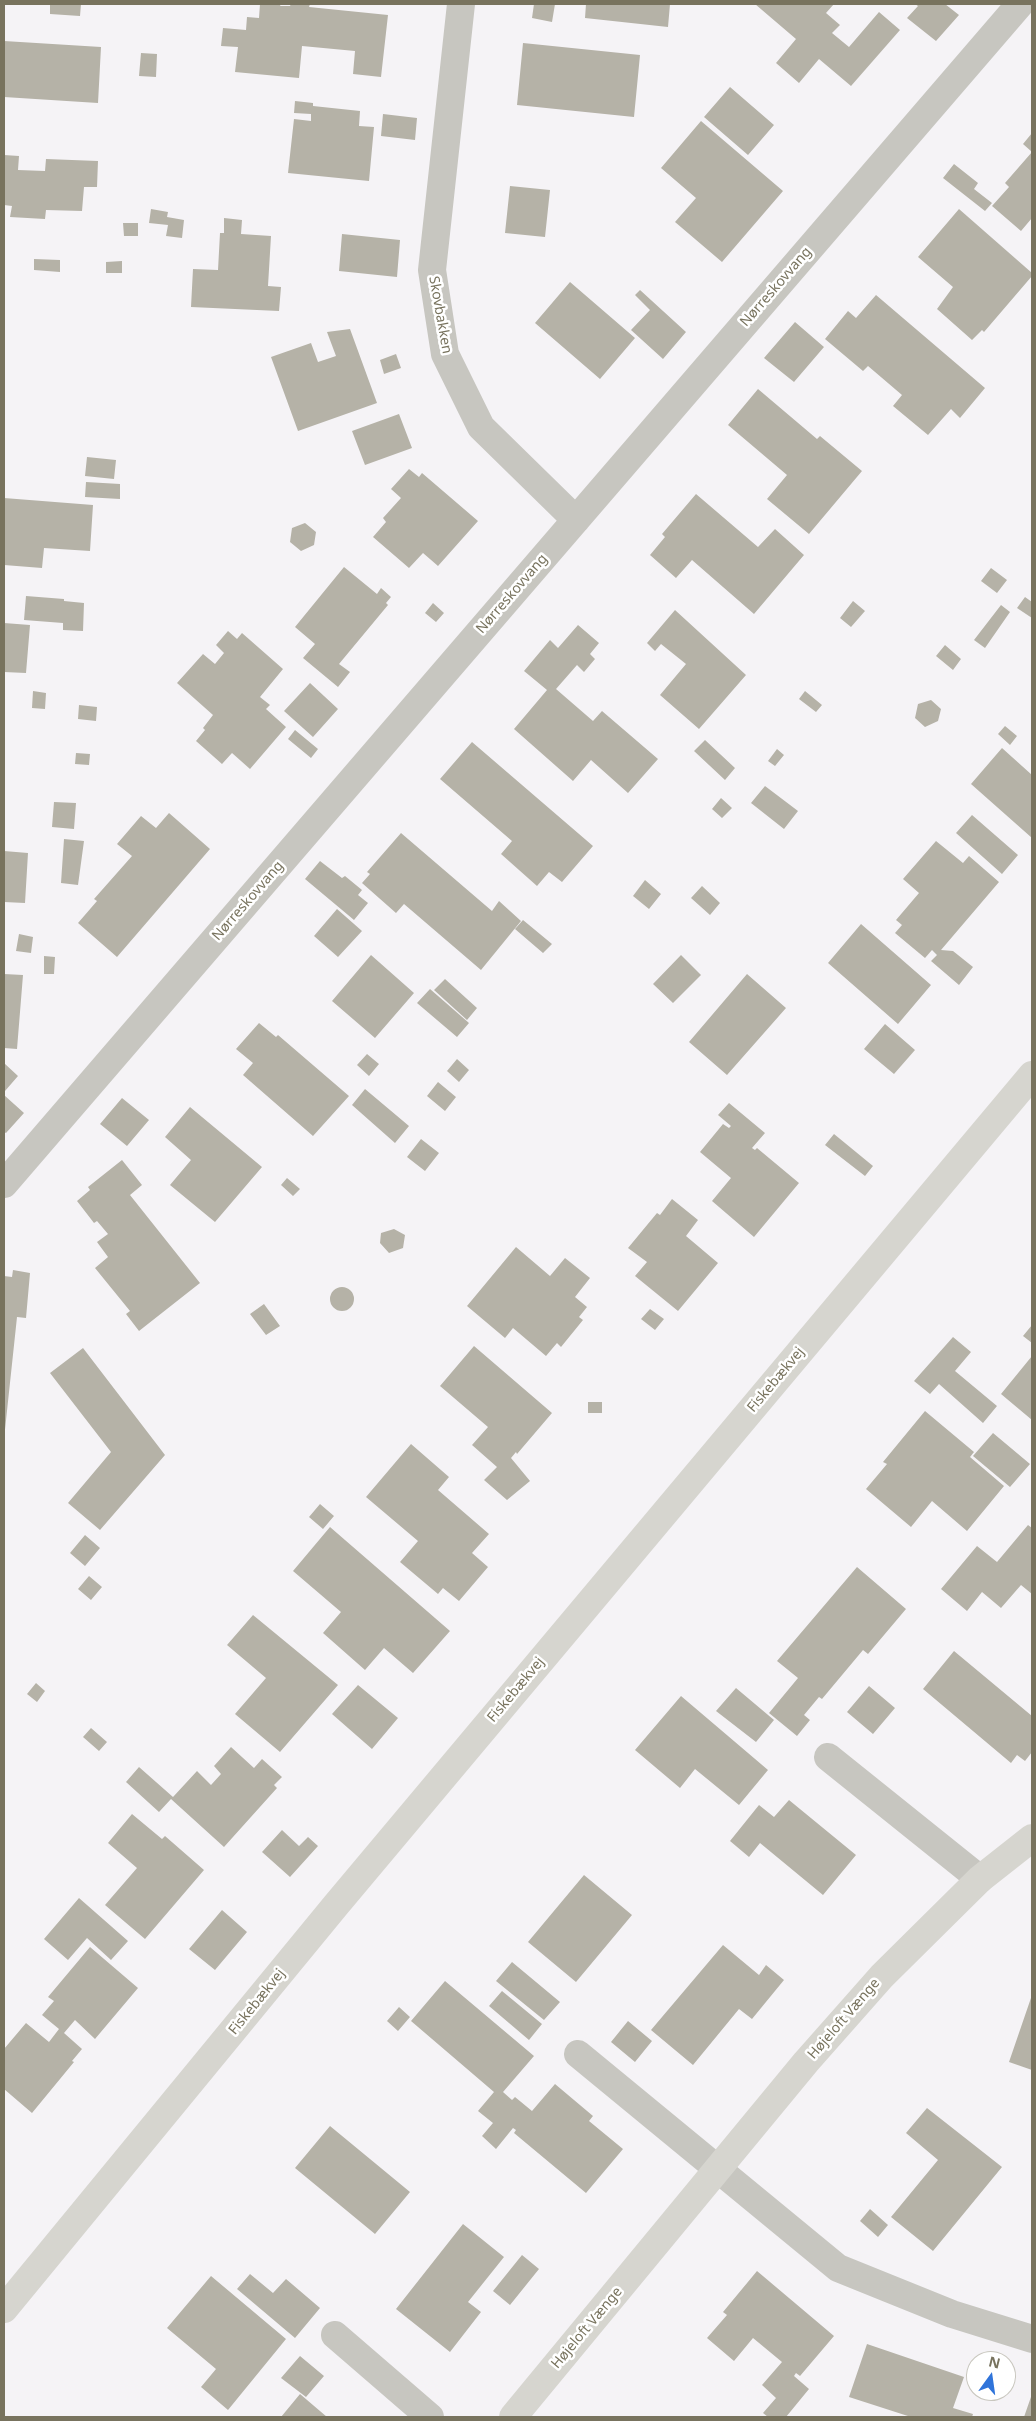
<!DOCTYPE html>
<meta charset="utf-8">
<style>
body{margin:0}
#map{position:relative;width:1036px;height:2421px;overflow:hidden;background:#f5f3f6;font-family:"Noto Sans",sans-serif}
canvas{display:block}
.frame{position:absolute;inset:0;border:5px solid #78735e;pointer-events:none}
.north{position:absolute;left:966px;top:2351px;width:50px;height:50px;box-sizing:border-box;background:#fff;border:1px solid #c9c7bf;border-radius:50%;rotate:14deg;font-size:14px;font-weight:700;line-height:20px;text-align:center;color:#78735e}
.north::after{content:'';display:block;margin:auto;width:18px;height:22px;background:#3074da;clip-path:polygon(50% 0,100% 100%,50% 72%,0 100%)}
</style>
<div id="map">
<canvas width="1036" height="2421"></canvas>
<div class="frame"></div>
<div class="north">N</div>
</div>
<script>
const context = document.querySelector('canvas').getContext('2d');
context.lineJoin = 'round';
function paint(path, color) { context.fillStyle = color; context.fill(path, 'evenodd'); }
function trace(path, color, width, dash) { context.strokeStyle = color; context.lineWidth = width; context.lineCap = dash ? 'butt' : 'round'; context.setLineDash(dash || []); context.stroke(path); }
function drawText(font, color, halo, rows, align = 'center') {
  context.font = font + ' "Noto Sans",sans-serif'; context.lineWidth = 5; context.setLineDash([]); context.textBaseline = 'middle'; context.strokeStyle = halo; context.fillStyle = color; for (const [text, x, y, turn = 0] of rows) {
    context.save(); context.translate(x, y); context.rotate((+turn || 0) * Math.PI / 180); context.textAlign = isNaN(turn) ? turn : align; if (halo) context.strokeText(text, 0, 0); context.fillText(text, 0, 0); context.restore();
  }
}
paint(new Path2D(`
 M50,4H81L80,16L50,14Z
 M260,4H281L280,6H290L291,4H310L309,7L388,15L381,77L353,74L355,51L302,46L299,78L235,72L238,47L221,46L223,28L246,30L247,17L259,18Z
 M534,4H555L552,22L532,18Z
 M586,4H670L668,27L585,18Z
 M755,4H834L826,13L840,25L832,33L849,47L879,12L900,30L851,86L819,59L799,83L776,63L796,39Z
 M915,4H945L959,15L936,41L907,18L918,6Z
 M4,41L101,47L98,103L4,97Z
 M523,43L640,55L634,117L517,105Z
 M141,53L157,54L156,77L139,76Z
 M730,87L774,125L748,155L704,117Z
 M295,101L313,103V106L360,111L359,126L374,127L369,181L288,173L294,119L311,121V114L294,113Z
 M383,114L417,118L415,140L381,136Z
 M701,121L783,191L722,262L675,222L696,198L661,168Z
 M1032,133V218L1021,231L992,206L1009,187L1005,183L1032,152L1023,144Z
 M4,155L19,156L18,170L45,171L46,159L98,161L97,187H84L82,211L46,210L45,219L10,217L12,206L4,205Z
 M954,164L978,183L974,189L992,203L985,211L943,178Z
 M510,186L550,190L545,237L505,233Z
 M151,209L168,212L167,217L184,220L182,238L166,236L168,225L149,223Z
 M959,209L1032,273V276L984,332L982,330L972,340L937,309L953,287L918,257Z
 M224,218L242,220L241,234L271,236L268,286L281,287L279,311L191,307L193,269L218,270L220,233H224Z
 M123,223H138V236H124Z
 M342,234L400,240L397,277L339,271Z
 M34,259L60,260V272L34,270Z
 M122,261V273H106V262Z
 M570,282L635,338L600,379L535,323Z
 M640,290L686,332L663,359L631,330L650,310L635,295Z
 M876,295L985,388L960,418L951,409L928,435L893,406L902,395L868,366L863,371L825,339L848,311L856,318Z
 M795,322L824,347L794,382L764,358Z
 M350,329L377,403L298,431L271,357L311,343L318,362L336,356L327,332Z
 M396,354L401,368L384,374L380,360Z
 M758,389L817,439L820,436L862,471L809,534L767,499L787,475L728,425Z
 M399,414L412,448L365,465L352,431Z
 M87,457L116,460L114,479L85,476Z
 M409,469L419,477L422,473L478,521L438,566L423,553L409,568L373,537L386,522L383,518L401,498L391,489Z
 M86,482L120,484V499L85,497Z
 M696,494L758,547L775,529L804,555L754,614L692,560L676,578L650,555L665,537L662,534Z
 M4,498L93,505L90,551L44,548L42,568L4,565Z
 M305,523L316,532L314,545L301,551L290,542L292,528Z
 M344,567L377,594L381,588L391,597L386,603L388,605L339,664L350,672L338,687L303,658L315,644L295,627Z
 M991,568L1007,580L997,593L981,581Z
 M26,596L64,599V601L84,603L83,631L63,630V623L24,620Z
 M1025,597L1032,602V618L1017,608Z
 M853,601L865,611L851,627L840,618Z
 M433,603L444,613L436,622L425,613Z
 M1001,605L1010,612L985,648L974,640Z
 M675,610L746,675L699,729L660,695L686,664L661,644L655,651L647,643Z
 M4,623L30,625L26,673L4,672Z
 M578,625L599,643L590,654L595,659L584,672L577,665L556,689L593,721L602,711L658,759L628,793L591,760L573,781L514,729L547,690L524,671L550,640L558,648Z
 M228,631L237,639L242,633L283,669L260,697L270,705L266,709L286,727L250,769L232,753L222,764L196,741L205,730L203,728L213,715L177,683L203,654L215,664L224,653L216,645Z
 M945,645L961,659L953,670L936,656Z
 M310,683L338,709L313,737L284,711Z
 M33,691L46,693L45,709L32,708Z
 M805,691L822,705L816,712L799,699Z
 M931,700L941,709L938,721L925,727L915,718L918,704Z
 M79,705L97,707L96,721L78,719Z
 M1005,726L1017,736L1010,745L998,734Z
 M295,730L318,749L311,758L288,739Z
 M705,740L735,768L725,780L694,751Z
 M472,742L593,846L562,882L549,872L537,886L501,854L512,841L440,779Z
 M1002,748L1032,775V838L971,784Z
 M777,749L784,755L775,766L768,761Z
 M76,753L90,754L89,765L75,764Z
 M765,786L798,811L784,829L751,803Z
 M721,798L732,808L722,818L712,809Z
 M54,802L76,803L74,829L52,827Z
 M169,813L210,849L117,957L78,923L97,901L94,899L132,856L117,844L141,816L156,828Z
 M972,815L1018,855L1002,874L956,833Z
 M401,833L492,911L499,901L521,921L481,970L404,904L396,913L362,883L370,874L367,872Z
 M64,839L84,841L78,885L61,883Z
 M936,841L963,863L969,856L999,882L941,950L953,951L973,967L959,985L931,961L937,955L932,950L925,958L895,933L902,925L896,920L919,893L903,879Z
 M4,851L28,853L25,903L4,902Z
 M320,861L342,878L345,876L362,890L358,895L368,903L354,920L305,879Z
 M645,880L661,894L649,909L633,896Z
 M702,886L720,903L710,915L691,898Z
 M337,909L362,931L338,957L314,936Z
 M523,920L552,944L543,953L515,929Z
 M861,924L931,985L898,1024L828,963Z
 M19,934L33,937L31,953L16,951Z
 M371,955L414,993L375,1038L332,1001Z
 M681,955L701,975L673,1003L653,984Z
 M44,956L55,957L54,974H44Z
 M4,974L23,975L17,1049L4,1048Z
 M747,974L786,1008L727,1075L689,1042Z
 M445,979L477,1008L467,1020L434,990Z
 M430,989L469,1023L457,1037L417,1003Z
 M259,1023L276,1037L278,1035L349,1096L313,1136L243,1075L253,1063L236,1049Z
 M885,1024L915,1050L894,1074L864,1049Z
 M367,1054L379,1064L369,1076L357,1065Z
 M457,1059L469,1070L459,1082L447,1071Z
 M4,1063L18,1076L5,1091L4,1090Z
 M438,1082L456,1097L445,1111L427,1096Z
 M365,1089L409,1126L395,1143L352,1105Z
 M4,1095L24,1113L6,1133L4,1132Z
 M122,1098L149,1120L127,1146L100,1124Z
 M729,1103L765,1133L752,1148L755,1150L757,1148L799,1183L754,1237L712,1201L731,1178L700,1152L723,1124L729,1128L731,1126L718,1115Z
 M190,1107L262,1167L215,1222L170,1185L191,1160L165,1137Z
 M834,1134L873,1166L865,1176L825,1145Z
 M421,1139L439,1153L425,1171L407,1157Z
 M122,1160L142,1185L130,1195L200,1283L139,1331L126,1314L130,1311L95,1268L108,1257L97,1242L108,1234L97,1221L94,1223L77,1201L90,1190L88,1187Z
 M287,1178L300,1189L293,1196L281,1185Z
 M672,1199L698,1220L686,1236L718,1263L678,1311L635,1276L647,1262L628,1248L657,1213L660,1215Z
 M394,1229L405,1235L403,1248L389,1253L380,1243L381,1233Z
 M516,1247L550,1276L565,1258L590,1278L575,1297L587,1307L579,1317L583,1320L561,1347L557,1343L546,1356L513,1328L505,1338L467,1306Z
 M13,1270L30,1273L26,1318L17,1317L4,1439V1276L12,1277Z
 M330 1299a12 12 0 1 1 24 0a12 12 0 1 1-24 0Z
 M264,1304L280,1326L266,1335L250,1314Z
 M650,1309L664,1319L655,1330L641,1319Z
 M1032,1325V1343L1023,1336Z
 M953,1337L971,1352L955,1371L997,1406L983,1423L939,1384L930,1394L914,1381Z
 M474,1346L552,1413L517,1454L516,1452L511,1458L530,1481L507,1500L484,1480L497,1467L472,1445L488,1427L440,1386Z
 M83,1348L165,1455L100,1530L68,1503L111,1452L50,1373Z
 M1032,1356V1420L1001,1394Z
 M588,1402H602V1413H588Z
 M925,1411L974,1452L970,1457L1004,1486L967,1531L932,1501L911,1527L866,1489L887,1464L883,1462Z
 M993,1433L1030,1464L1010,1487L973,1456Z
 M411,1444L449,1477L438,1490L489,1534L472,1553L488,1567L459,1601L443,1588L438,1594L400,1562L418,1541L366,1497Z
 M320,1504L334,1516L323,1529L309,1517Z
 M1028,1525L1032,1528V1594L1021,1585L1001,1608L982,1592L967,1611L941,1589L977,1546L997,1562Z
 M330,1527L450,1631L413,1673L384,1648L365,1670L323,1633L341,1612L293,1571Z
 M85,1535L100,1548L85,1566L70,1553Z
 M857,1567L906,1609L868,1654L863,1650L822,1699L819,1697L804,1715L810,1720L797,1736L769,1713L798,1678L777,1661Z
 M89,1576L102,1587L91,1600L78,1589Z
 M253,1615L338,1685L280,1752L235,1714L266,1678L227,1645Z
 M954,1651L1032,1716V1752L1025,1761L1017,1755L1011,1763L923,1689Z
 M36,1683L45,1691L37,1702L27,1694Z
 M358,1685L398,1718L372,1749L332,1714Z
 M869,1686L895,1708L873,1734L847,1712Z
 M736,1688L774,1720L756,1742L716,1711Z
 M681,1696L768,1770L739,1805L695,1769L680,1788L635,1750Z
 M91,1728L107,1742L99,1751L83,1737Z
 M231,1747L254,1768L262,1759L282,1777L274,1785L277,1788L224,1847L171,1799L159,1812L126,1782L139,1767L173,1797L197,1771L211,1785L221,1774L214,1766Z
 M789,1800L856,1855L823,1895L760,1843L749,1857L730,1841L759,1805L774,1817Z
 M132,1814L162,1839L165,1836L204,1870L145,1939L105,1905L137,1868L108,1843Z
 M282,1830L299,1846L308,1837L318,1846L290,1877L262,1852Z
 M584,1875L632,1915L576,1982L528,1942Z
 M79,1898L128,1941L111,1960L87,1938L68,1960L44,1939Z
 M222,1910L247,1932L215,1970L189,1949Z
 M723,1945L759,1975L766,1965L784,1980L752,2019L739,2009L693,2065L651,2030Z
 M90,1947L138,1988L95,2039L75,2020L64,2033L82,2049L72,2061L74,2062L32,2113L4,2089V2049L26,2023L49,2042L59,2029L42,2015L54,2001L48,1997Z
 M512,1962L560,2002L544,2020L496,1981Z
 M445,1981L534,2056L503,2092L512,2100L515,2097L532,2111L555,2084L593,2116L589,2121L623,2149L586,2193L514,2133L516,2130L513,2128L496,2149L482,2136L493,2123L478,2111L494,2092L411,2021Z
 M502,1991L542,2024L529,2040L489,2006Z
 M1032,1995V2070L1009,2062Z
 M399,2007L410,2017L398,2031L387,2021Z
 M628,2021L652,2041L635,2062L611,2042Z
 M927,2108L1002,2167L933,2251L891,2217L938,2160L906,2133Z
 M330,2126L410,2192L375,2234L295,2168Z
 M870,2209L888,2225L878,2237L860,2221Z
 M463,2224L504,2257L468,2302L481,2312L450,2352L396,2309Z
 M522,2255L539,2269L510,2305L493,2291Z
 M757,2271L834,2336L800,2376L796,2373L794,2376L809,2389L786,2417H768L763,2413L776,2398L762,2385L782,2362L753,2338L734,2361L707,2338L727,2315L723,2312Z
 M250,2274L273,2293L286,2279L320,2308L295,2338L237,2289Z
 M211,2276L286,2339L228,2410L201,2387L216,2369L167,2328Z
 M867,2344L964,2377L953,2408L973,2414L972,2417H911L849,2397Z
 M300,2356L324,2376L306,2397L281,2378Z
 M300,2394L327,2417H281Z
 M1032,2394V2417H1024Z`), '#b5b2a7');
trace(new Path2D(`
 M461,4L432,270L445,354L481,427L576,520
 M4,1184L1020,4
 M828,1757L980,1879
 M578,2054L838,2268L952,2314L1032,2339
 M335,2335L430,2417`), '#c7c6c0', 28);
trace(new Path2D(`
 M4,2309L336,1905L1032,1075
 M513,2417L806,2062L882,1976L980,1879L1032,1838`), '#d6d5cf', 28);
drawText('14px', '#78735e', '#fff', [
 ["Nørreskovvang",776,287,-49],
 ["Skovbakken",440,315,80],
 ["Nørreskovvang",512,594,-49],
 ["Nørreskovvang",248,901,-49],
 ["Fiskebækvej",776,1380,-50],
 ["Fiskebækvej",516,1690,-50],
 ["Fiskebækvej",257,2002,-51],
 ["Højeloft Vænge",844,2019,-49],
 ["Højeloft Vænge",587,2328,-50]
]);
</script>
